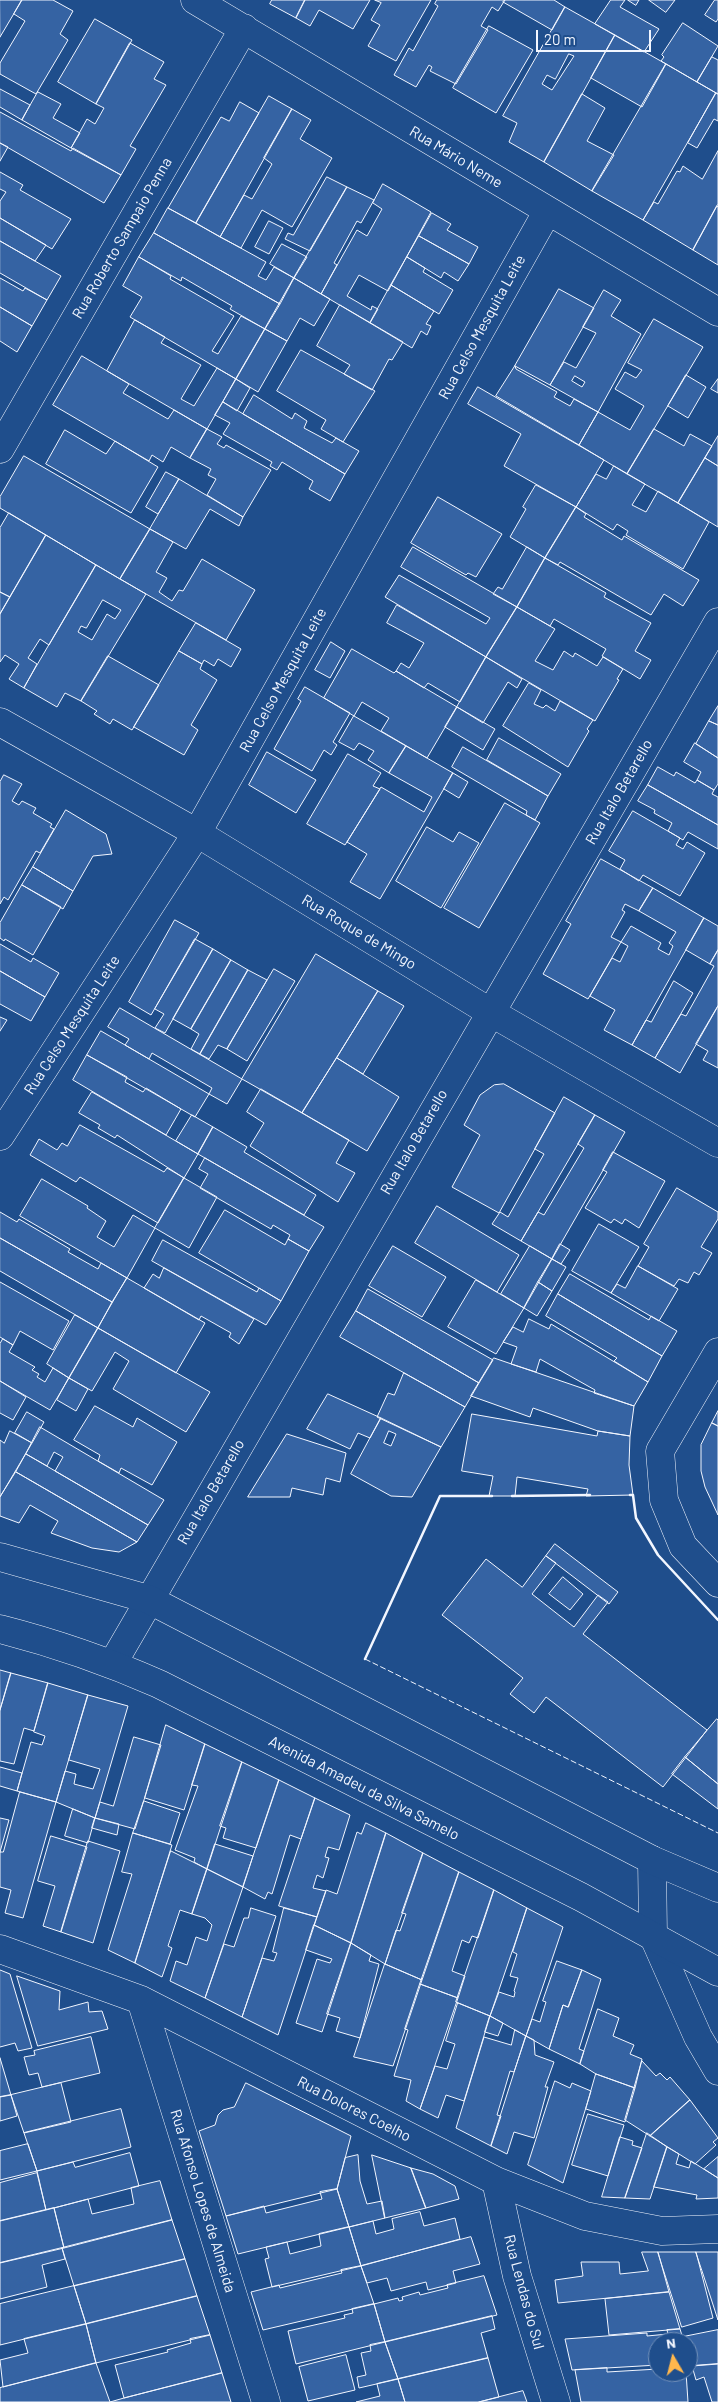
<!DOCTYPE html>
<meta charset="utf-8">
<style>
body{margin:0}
#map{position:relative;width:718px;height:2402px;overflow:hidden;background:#1f4e8c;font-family:Barlow,sans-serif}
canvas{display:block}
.north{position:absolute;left:648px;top:2332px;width:50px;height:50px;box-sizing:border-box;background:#1f4e8c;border:1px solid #7391ba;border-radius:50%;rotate:352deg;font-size:14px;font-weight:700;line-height:20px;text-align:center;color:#f2f6ff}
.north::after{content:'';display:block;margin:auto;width:18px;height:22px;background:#ffb74d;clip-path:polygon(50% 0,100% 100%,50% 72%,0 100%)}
.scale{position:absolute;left:536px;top:30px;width:115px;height:22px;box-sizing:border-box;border:2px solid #f2f6ff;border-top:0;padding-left:6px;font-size:15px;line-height:18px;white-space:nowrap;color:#f2f6ff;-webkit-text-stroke:4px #1f4e8c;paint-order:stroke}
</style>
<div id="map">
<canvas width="718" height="2402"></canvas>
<div class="north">N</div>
<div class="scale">20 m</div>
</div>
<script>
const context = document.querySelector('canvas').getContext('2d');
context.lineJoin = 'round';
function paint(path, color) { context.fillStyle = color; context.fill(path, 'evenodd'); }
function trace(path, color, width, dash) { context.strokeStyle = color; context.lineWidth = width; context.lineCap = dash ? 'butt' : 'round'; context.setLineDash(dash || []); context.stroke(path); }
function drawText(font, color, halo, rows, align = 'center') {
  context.font = font + ' Barlow,sans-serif'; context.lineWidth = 4; context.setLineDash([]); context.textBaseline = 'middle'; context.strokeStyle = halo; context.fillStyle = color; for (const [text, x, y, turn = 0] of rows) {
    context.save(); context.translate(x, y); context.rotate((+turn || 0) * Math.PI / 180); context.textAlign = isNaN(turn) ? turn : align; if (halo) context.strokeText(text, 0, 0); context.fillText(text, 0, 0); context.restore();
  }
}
const building = new Path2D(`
 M0,0H22L0,37Z
 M22,0H53L73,11L60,34L68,40L36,94L0,74V63L25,21L14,14Z
 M272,0H305L296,18L270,4Z
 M305,0H370L353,29L319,10L310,26L296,18Z
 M375,0H431L396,61L368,46L380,25L371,20L381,3Z
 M437,0H505L498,11L492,7L481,26L488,30L456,84L430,71L432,67L429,65L416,87L394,75L409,48L413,51L438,6L435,4Z
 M505,0H554L565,7L552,30L503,2Z
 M611,0H625L620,7L659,29L644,52L595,24Z
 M628,0H639L636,5Z
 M649,0H675L666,12Z
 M715,0H718V19L716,22L705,15Z
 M565,7L615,35L544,162L509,142L517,123L503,116ZM569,54L574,56L552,90L542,84L547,75L555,79Z
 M95,19L132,40L96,104L58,82Z
 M683,23L718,46L697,82L661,61L664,57L662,55Z
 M489,26L533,50L496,113L453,88Z
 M615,35L666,64L642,107L591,78Z
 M130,43L164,62L154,79L166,85L130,146L136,149L121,175L71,148L87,119L95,124L104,108L96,104Z
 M712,57L718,60V94L697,82Z
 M666,64L716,93L643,220L592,191Z
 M0,89L30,105L22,120L0,107Z
 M38,92L61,104L53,118L80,133L71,148L22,120Z
 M716,93L718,94V121L714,119L697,148L688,143Z
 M582,94L605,108L587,141L614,155L592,191L544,162Z
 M269,96L292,109L220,237L196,223Z
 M240,102L259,113L196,223L168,208L221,117L229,121Z
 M292,109L311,120L300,139L332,158L292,227L262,210L241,248L220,237L244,195L252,199L272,164L264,158Z
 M0,112L71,151L73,148L121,175L104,203L0,143Z
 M0,143L8,147L0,161Z
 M718,151V204L693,250L643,220L654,202L658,204L677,171L680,172L683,166L702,179Z
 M0,172L23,185L20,190L71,219L52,249L0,218V201L6,192L0,189Z
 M327,177L347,187L310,251L285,239L288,233L293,235Z
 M383,184L431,212L388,291L359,275L347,296L371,310L372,306L378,309L370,323L321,294L357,230L367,236L382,209L373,203Z
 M347,187L374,200L361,223L357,221L334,263L337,265L321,294L294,278Z
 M717,206L718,207V265L693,250Z
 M168,208L266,262L258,276L266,280L274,267L294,278L280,304L154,233Z
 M432,213L451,224L447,230L478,247L469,264L419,236Z
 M0,218L46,245L35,261L0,241Z
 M269,221L283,228L269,254L255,247Z
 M154,233L280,304L265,329L230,309L232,306L182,277L181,281L139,257Z
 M419,236L469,264L458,281L444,272L441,278L407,257Z
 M0,241L61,276L47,300L0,273Z
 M282,244L307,257L294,278L270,264Z
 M139,257L171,276L170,279L234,316L212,351L218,354L241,316L265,329L236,379L130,317L142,297L123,286Z
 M407,257L425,268L423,272L453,290L439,314L391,285Z
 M0,278L23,291L25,288L47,300L32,326L0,307Z
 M294,278L330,299L314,326L300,318L287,341L265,329Z
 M391,285L434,311L426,324L431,326L427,335L421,331L412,348L370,323Z
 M559,289L594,308L550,385L515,366Z
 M604,290L621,300L611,316L641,334L598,412L550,385L564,362L576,368L596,333L583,327ZM575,376L585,382L582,387L572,381Z
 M340,305L403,342L392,360L389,359L372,390L344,374L350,365L317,346Z
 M0,307L32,326L17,352L0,341Z
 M654,319L703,347L627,474L579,445L598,412L630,430L644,406L615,389L625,372L636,378L642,370L628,363Z
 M135,320L165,337L161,343L201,365L181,399L194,406L217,368L236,379L207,429L107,371Z
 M265,329L287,341L258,392L236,379Z
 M301,350L375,391L343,442L321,429L326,420L277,391Z
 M82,356L129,384L123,393L168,419L174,410L207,429L190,458L171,447L163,462L152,455L149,461L53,405Z
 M515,366L516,369L557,392L554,397L570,406L574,399L598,412L579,445L496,396Z
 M686,375L706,387L688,418L668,406Z
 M236,379L250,388L237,411L223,402Z
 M718,379V393L711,389Z
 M478,387L604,460L576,507L504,466L521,434L468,404Z
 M254,395L292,419L295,413L307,421L304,428L332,443L336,438L359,451L345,474L243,414Z
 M223,402L345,474L330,501L309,489L313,481L282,462L277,470L270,466L272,462L223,434L230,423L215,415Z
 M207,429L222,437L217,444L224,448L226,445L271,470L243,517L207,495L216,479L208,475L211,469L190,458Z
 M654,429L684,446L690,434L712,446L678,503L627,474Z
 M65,430L106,454L115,441L158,467L131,513L46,464Z
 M718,436V466L705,458Z
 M24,456L150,529L120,579L0,508V497Z
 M705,458L718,466V527L678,503Z
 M614,466L645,484L632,505L646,512L658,491L709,522L683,569L626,535L628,531L617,524L613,530L576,507L596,474L606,479Z
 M166,472L179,479L158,514L146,507Z
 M179,479L243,517L239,526L210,509L186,549L150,529Z
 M536,485L576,507L545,558L510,537L526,509L523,507Z
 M438,497L502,534L476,577L468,573L466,575L411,543Z
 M576,507L586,514L584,517L622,540L624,536L699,580L683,606L664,594L651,615L560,562L558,565L545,558Z
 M9,513L46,535L10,597L0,592V528Z
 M150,529L173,542L156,572L167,578L159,592L172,601L179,590L183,591L202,559L255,590L226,640L120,579Z
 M46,535L96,565L49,645L40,639L28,658L37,664L24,688L9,679L19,664L5,655L0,662V614Z
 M413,547L517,607L486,657L385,597L399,575L486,624L490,618L401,567Z
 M527,547L545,558L517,607L493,594L498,587L502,589Z
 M545,558L606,593L604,597L651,623L635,651L651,660L640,679L602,656L606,649L554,619L550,626L517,607Z
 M96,565L146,594L81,701L65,693L57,707L24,688ZM103,600L121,610L115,619L107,614L92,640L78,632L81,626L86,628Z
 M0,592L10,597L0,614Z
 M397,605L486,657L460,702L428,683L424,688L396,671L401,663L409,668L424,643L387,623Z
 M517,607L555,629L535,661L553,670L564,651L573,657L575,653L597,666L603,657L623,669L617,679L619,680L595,721L486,657Z
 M196,623L241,649L231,667L218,659L214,666L204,660L202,664L179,651Z
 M331,642L345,651L330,678L315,670Z
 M352,649L394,673L396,671L457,707L427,758L381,731L389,718L362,702L354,716L324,698Z
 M179,651L202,664L200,669L217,680L191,725L198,730L184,755L134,727Z
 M108,656L159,685L132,730L113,719L110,724L94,714L97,711L81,701Z
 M486,657L522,679L517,688L508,682L483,723L457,707Z
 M529,683L541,690L534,704L543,708L546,705L555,711L560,701L593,720L587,729L589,731L568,767L503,726Z
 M305,687L350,713L333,742L337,745L331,755L324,750L312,771L274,749L301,701L298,699Z
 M718,706V725L709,721Z
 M457,707L495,729L483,750L445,727Z
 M354,716L406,746L389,773L368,760L374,751L359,743L354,750L339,742Z
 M709,721L718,725V758L696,744Z
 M499,738L561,774L548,796L487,760Z
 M695,743L718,758V784L714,790L697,780L701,772L684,762Z
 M406,746L453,773L380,899L350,882L367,854L347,842L381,787L424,812L432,797L389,773Z
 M463,747L548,796L535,820L526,815L527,811L452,767Z
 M267,752L316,780L296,813L249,785Z
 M348,754L381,773L373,786L380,789L345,845L307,824Z
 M658,767L674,776L676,772L695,783L697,780L714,790L712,794L718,797V825L648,785Z
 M453,773L468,782L459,798L444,789Z
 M4,775L22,784L12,801L19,805L22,801L36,808L33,813L52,824L50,827L54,829L40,853L36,851L8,900L4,897L0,904V782Z
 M648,785L718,825V849L688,832L683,840L668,831L672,823L654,813L655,810L638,801Z
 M505,803L540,823L479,928L444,908Z
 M66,810L106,834L112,854L93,856L73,891L33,867Z
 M633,811L680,838L676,845L683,849L687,842L705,853L680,896L643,875L639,881L620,869L625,860L609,851Z
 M427,827L453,842L459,832L479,843L441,908L396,881Z
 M601,859L653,888L639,911L625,904L622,910L625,912L611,937L621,942L588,999L543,974L571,924L566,921Z
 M33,867L73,891L63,909L22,885Z
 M22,885L61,907L33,955L5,939L4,941L0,938V923Z
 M653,888L704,918L632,1045L604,1030L615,1010L590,996L612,958L620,962L628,946L621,942L631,926L661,943L658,949L669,955L673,946L669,943L676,932L639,911Z
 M704,918L718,926V950L710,964L686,950Z
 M175,920L199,933L151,1015L129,1002Z
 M195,939L213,949L165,1033L155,1028L164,1014L155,1009Z
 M0,944L31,962L33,958L59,973L45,997L0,971Z
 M213,949L231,960L191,1029L173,1019Z
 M718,950V1006L680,1073L655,1058L681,1014L686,1016L714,966L710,964Z
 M316,954L378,991L302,1113L242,1079Z
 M231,960L248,970L200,1054L191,1049L199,1034L191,1029Z
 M274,969L295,981L247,1061L227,1049Z
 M248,970L267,980L227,1049L218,1045L209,1059L200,1054Z
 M0,971L45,997L31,1021L0,1004Z
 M674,981L693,993L655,1058L632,1045L646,1020L651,1022Z
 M378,991L404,1006L363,1074L337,1058Z
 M718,1006V1068L703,1060L708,1051L696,1044Z
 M120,1008L242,1079L227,1104L209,1094L212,1088L152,1053L149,1059L125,1045L129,1039L108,1027Z
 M0,1017L7,1020L0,1031Z
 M101,1031L209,1094L195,1117L87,1055Z
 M87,1055L127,1077L125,1082L143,1092L146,1088L181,1109L166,1135L73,1080Z
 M337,1058L399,1097L367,1151L302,1113Z
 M504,1084L555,1113L499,1213L452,1187L480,1135L464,1125L480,1095L494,1085Z
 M261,1089L349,1140L336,1163L355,1173L338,1202L250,1146L264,1123L247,1112Z
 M92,1092L198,1154L184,1178L117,1135L115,1138L98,1128L100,1125L79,1113Z
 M564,1097L595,1115L521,1241L492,1224L500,1212L508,1217L544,1154L535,1149Z
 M192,1115L213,1127L198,1154L176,1141Z
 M595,1115L625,1132L552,1259L521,1241L538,1212L544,1215L584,1148L578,1144Z
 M80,1125L164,1172L167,1168L184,1178L158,1223L80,1177L76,1182L30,1155L39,1139L57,1150L62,1143L67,1146Z
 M213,1127L247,1147L244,1152L316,1195L304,1215L198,1154Z
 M613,1152L665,1181L639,1228L625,1219L622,1224L614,1219L611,1223L585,1208L607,1172L603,1170Z
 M205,1158L324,1227L309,1251L288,1239L290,1235L273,1225L271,1229L200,1188L208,1174L199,1169Z
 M184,1178L217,1197L189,1248L155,1228Z
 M42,1179L88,1206L87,1208L106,1221L97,1237L114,1247L133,1215L155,1228L127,1278L20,1216Z
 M677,1188L718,1212V1219L701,1247L712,1253L699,1275L694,1272L688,1283L679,1279L674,1286L638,1266L649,1247L644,1244Z
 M437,1206L519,1255L497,1292L415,1243Z
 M225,1210L285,1245L288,1239L309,1251L281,1301L199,1253Z
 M0,1212L17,1222L19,1219L70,1249L68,1252L98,1269L101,1263L127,1278L112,1302L0,1238Z
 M599,1224L639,1247L611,1293L572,1271Z
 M0,1238L112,1302L98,1328L0,1271Z
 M163,1240L257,1292L259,1288L281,1301L266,1325L152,1261Z
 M560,1244L570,1250L561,1264L552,1259Z
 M393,1246L446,1277L422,1317L369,1286Z
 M530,1246L552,1259L524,1308L501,1294Z
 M552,1259L566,1267L552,1291L538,1282Z
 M638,1266L678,1289L659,1321L611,1293L617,1284L625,1288Z
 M164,1268L254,1319L239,1344L229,1337L231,1333L201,1316L199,1320L144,1288L153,1274L159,1278Z
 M570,1274L649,1320L651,1316L677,1331L662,1356L558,1294Z
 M127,1278L205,1323L176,1373L98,1328Z
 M476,1280L524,1308L496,1354L448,1327Z
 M0,1282L69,1321L53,1350L20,1331L13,1345L0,1337Z
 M538,1282L552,1291L537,1316L524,1308Z
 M368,1289L493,1360L479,1383L356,1311Z
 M558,1294L662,1356L648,1382L614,1361L617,1358L546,1316Z
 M356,1311L479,1383L465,1407L340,1337Z
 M75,1315L98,1328L69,1378L47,1364Z
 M529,1319L549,1329L551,1324L648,1382L634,1406L594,1393L595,1390L540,1359L536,1372L511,1364L517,1347L503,1342L513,1327L523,1332Z
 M98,1328L210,1392L186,1432L113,1389L129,1361L115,1352L92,1391L69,1378Z
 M3,1339L13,1345L9,1352L35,1367L32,1370L39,1374L37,1377L45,1382L53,1368L69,1378L50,1410L0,1381V1344Z
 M494,1358L634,1406L630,1436L598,1431L533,1408L530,1417L471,1396Z
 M404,1373L465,1407L441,1447L377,1417L388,1393L394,1395Z
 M69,1378L88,1389L76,1411L57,1400Z
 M0,1381L26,1397L13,1420L0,1413Z
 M328,1394L381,1418L370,1438L358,1433L350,1449L307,1429Z
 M95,1406L133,1427L137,1418L177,1442L152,1485L121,1468L119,1473L98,1461L100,1455L74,1440Z
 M718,1411V1426L712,1423Z
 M27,1412L44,1422L32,1443L15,1433Z
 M472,1414L597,1436L598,1431L630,1436L629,1465L633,1495L586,1496L588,1489L517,1477L515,1496H489L493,1476L462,1471Z
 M381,1418L441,1447L412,1497L391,1496L351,1474ZM389,1431L396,1434L391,1446L384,1443Z
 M712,1423L718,1426V1515L705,1487L701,1471V1445Z
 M40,1427L164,1500L148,1525L55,1471L63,1457L54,1452L47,1466L26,1454Z
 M10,1431L32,1443L0,1497V1440L4,1443Z
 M287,1434L346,1453L340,1482L326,1478L323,1495L292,1488L290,1497H248Z
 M26,1454L148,1525L137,1542L16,1472Z
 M16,1472L137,1542L119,1552L92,1548L51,1533L58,1521L30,1505L19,1523L0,1516V1497Z
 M555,1544L618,1592L609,1604L546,1556Z
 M546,1556L556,1563L532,1594L574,1627L598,1595L608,1602L583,1634L707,1730L663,1787L546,1697L534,1713L510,1694L523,1678L442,1615L486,1559L522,1587Z
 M563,1577L583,1594L570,1610L549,1594Z
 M0,1670L11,1673L0,1710Z
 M11,1673L48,1683L34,1731L24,1728L14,1764L0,1761V1710Z
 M48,1683L88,1695L56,1802L17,1791L31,1742L42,1745L45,1736L34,1732Z
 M88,1695L128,1706L95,1818L56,1802L65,1771L76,1774L74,1784L93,1789L100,1769L69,1760Z
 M717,1719L718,1720V1784L685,1757Z
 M166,1725L205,1744L184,1810L145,1798Z
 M134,1737L161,1745L135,1829L95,1818L100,1802L113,1806Z
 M205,1744L242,1762L207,1869L194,1862L195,1858L175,1850L198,1786L192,1785Z
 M685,1757L718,1784V1809L672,1774Z
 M242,1762L279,1780L256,1848L223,1838L226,1828L220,1826Z
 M0,1767L22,1773L17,1791L0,1786Z
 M279,1780L315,1798L301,1839L290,1835L272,1894L268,1892L265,1899L243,1887Z
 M20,1792L56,1802L23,1918L5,1913L11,1890L0,1887V1852H3Z
 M315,1798L350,1815L339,1850L328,1847L325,1857L329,1858L323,1878L317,1875L313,1888L326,1891L317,1917L279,1906Z
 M144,1801L180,1813L170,1844L133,1833Z
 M73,1809L95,1818L88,1843L65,1836Z
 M0,1818L9,1820L0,1852Z
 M95,1818L119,1824L117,1835L92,1828Z
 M366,1823L386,1833L351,1943L314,1925L326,1890L337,1894L357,1832L361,1834Z
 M133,1833L172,1845L135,1963L108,1950L132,1874L122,1872Z
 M386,1833L423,1853L385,1964L351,1943Z
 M51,1836L87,1847L61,1932L43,1926L55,1886L38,1881Z
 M88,1841L120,1851L93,1943L61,1932Z
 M215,1844L253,1856L243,1887L207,1869Z
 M171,1851L207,1869L192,1914L180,1910L168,1946L172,1948L162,1977L135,1963Z
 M423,1853L459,1872L422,1980L385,1964L396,1930L400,1931L406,1914L402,1913Z
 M207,1869L243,1887L205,1998L170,1981L176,1961L187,1965L196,1937L207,1941L212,1925L205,1918L192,1914Z
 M459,1872L494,1890L478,1938L472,1936L469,1943L462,1940L452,1971L465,1976L458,1998L420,1984Z
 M494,1890L527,1908L490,2016L456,2002Z
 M251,1908L276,1916L242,2017L205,1998L224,1944L234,1947L244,1918H248Z
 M284,1908L317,1917L278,2035L242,2017L262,1958L274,1961L277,1953L273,1952Z
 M527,1908L563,1927L526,2036L490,2016L499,1992L514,1997L515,1992L514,1991L518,1978L510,1976L517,1954L513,1952Z
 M314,1925L351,1943L322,2032L296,2023L317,1959L330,1963L332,1959L306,1950Z
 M351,1943L371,1955L369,1961L379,1964L360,2038L336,2031L340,2018L327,2014Z
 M557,1961L582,1970L568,2007L563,2005L549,2049L526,2036L532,2019L540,2022L546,2002L543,2001Z
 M385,1964L422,1980L393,2066L354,2057Z
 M0,1970L10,1974L32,2048L18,2051L15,2043L0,2047Z
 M582,1970L601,1979L579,2049L584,2051L580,2064L549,2049L563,2005L568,2007Z
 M17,1976L60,1991L59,2010L88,2002L89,2012L102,2011L108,2029L38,2046Z
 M420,1984L458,1998L420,2109L406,2101L411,2080L394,2076L408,2030L405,2029Z
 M458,2003L490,2016L464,2101L446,2095L438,2118L420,2109L435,2066L447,2069L455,2044L446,2041Z
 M598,2009L619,2018L613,2036L634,2045L630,2054L642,2059L635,2088L596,2074L580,2064Z
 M490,2016L503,2023L498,2036L485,2032Z
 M515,2030L526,2036L514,2072L510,2071L497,2115L501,2116L491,2146L456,2128L484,2037L511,2045Z
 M526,2036L534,2040L535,2055L554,2062L545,2087H548L534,2138L514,2132L507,2154L491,2146Z
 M91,2037L100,2073L42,2087L38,2073L29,2075L24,2057L35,2055L34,2051Z
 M0,2058L11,2095L0,2097Z
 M642,2061L656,2076L660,2073L667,2080L670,2077L690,2100L650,2136L625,2120Z
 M596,2074L635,2088L625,2122L586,2109Z
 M555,2081L570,2088L572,2083L591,2091L563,2183L528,2165Z
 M61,2083L71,2122L24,2133L11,2095Z
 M246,2083L351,2136L337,2189L226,2216L199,2131L215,2125L218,2115L223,2110L234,2107Z
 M11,2095L17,2116L0,2121V2097Z
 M690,2100L718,2138L713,2142L716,2145L695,2164L650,2136Z
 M121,2109L131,2147L37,2171L24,2133Z
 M588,2114L624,2125L608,2176L572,2165Z
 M647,2133L667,2147L650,2199L625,2198Z
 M620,2137L633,2141L632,2145L642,2148L625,2198L602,2197Z
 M28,2144L37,2171L0,2180V2151Z
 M667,2147L679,2154L676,2164L689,2168L691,2161L718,2178V2198L696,2199L697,2195L654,2187Z
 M130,2153L139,2186L46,2210L37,2171L73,2162L75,2167Z
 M358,2155L360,2181L367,2204L382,2201L385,2218L349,2227L337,2189L345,2158Z
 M372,2155L411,2168L426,2208L385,2218Z
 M718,2157V2178L704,2169Z
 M411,2168L433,2174L455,2186L459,2199L426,2208Z
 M37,2173L46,2210L0,2221V2183Z
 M160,2181L172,2220L64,2248L54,2208L88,2199L92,2214L134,2204L131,2188Z
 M337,2189L349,2227L238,2254L226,2216L264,2206L266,2213L322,2199L320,2192Z
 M54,2208L64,2248L0,2263V2221Z
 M420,2212L424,2226L455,2218L460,2239L361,2266L349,2227L373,2221L376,2234L394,2229L392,2219Z
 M172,2220L185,2259L74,2286L62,2248Z
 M349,2227L361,2266L272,2287L265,2259L269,2258L266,2247L287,2242L290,2254L321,2246L319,2234Z
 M471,2237L480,2264L453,2271L456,2283L428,2290L426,2282L391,2291L387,2278L367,2283L361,2266Z
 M62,2248L65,2259L42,2265L47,2287L0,2299V2263Z
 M642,2252H658L669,2292L558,2303L555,2280L583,2276L581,2262H619L620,2274L648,2271Z
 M658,2252H696L713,2318L682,2327Z
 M696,2252H718V2320L702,2271Z
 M185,2259L197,2296L86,2324L74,2286Z
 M361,2266L374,2304L263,2330L251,2292L279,2285L280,2288L342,2273L341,2270Z
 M484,2276L497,2315L385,2342L374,2304L398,2298L399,2301L403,2300L402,2297L419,2292L420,2295L448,2288L447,2285Z
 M74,2286L86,2324L0,2345V2304Z
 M669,2292L680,2329L609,2335L605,2299Z
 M197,2296L210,2335L96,2363L86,2324Z
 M374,2304L385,2342L296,2364L288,2331L345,2318L344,2315L353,2313L352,2309Z
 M492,2316L495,2329L481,2333L488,2358L398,2379L385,2342Z
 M86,2324L96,2363L3,2387L0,2360L28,2353L24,2339Z
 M680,2329L684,2342H658V2365L572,2370L565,2339L647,2333V2336L668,2334L667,2330Z
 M718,2330V2364L692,2366L688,2353V2342H684L683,2337Z
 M210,2335L222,2373L124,2398L115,2365L168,2352L167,2350L191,2343L190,2339Z
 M385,2342L398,2379L359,2388L357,2377L366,2375L361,2353L371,2351L370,2345Z
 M346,2355L355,2390L308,2401L299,2367Z
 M488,2358L499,2397L479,2402H405L398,2379Z
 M96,2363L110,2402H0V2388Z
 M718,2364V2402H712L704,2377L696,2380L692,2366Z
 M607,2368V2372L658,2369V2372H686L688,2402H581L575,2370Z
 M222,2373L231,2402H110L124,2398Z
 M398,2379L405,2402H356L380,2396L377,2384Z
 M523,2391L527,2402H479Z`);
paint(building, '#3563a3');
trace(building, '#f2f6ff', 1);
const street = new Path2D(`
 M195,0L718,312
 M0,449L244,28
 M0,722L197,833L490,1012L718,1143
 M0,1136L197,833L547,212
 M718,1352L660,1451L664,1500L683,1546L718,1583
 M113,1663L718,622
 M652,1860L653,1935L698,2037L718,2071
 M0,1949L141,2000L496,2181L585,2216L662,2231L718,2229
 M141,2000L266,2402
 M496,2181L517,2276L556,2402`);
const secondary = new Path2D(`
 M0,1557L148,1599L652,1860L718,1888
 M0,1629C55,1643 107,1661 159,1684L581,1897L718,1972`);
trace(street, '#f2f6ff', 29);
trace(secondary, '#f2f6ff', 29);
trace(street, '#1f4e8c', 28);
trace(secondary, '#1f4e8c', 28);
trace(new Path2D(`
 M365,1659L718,1833`), '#f2f6ff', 1, [6, 2.5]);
trace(new Path2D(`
 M630,1495H633L636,1518L658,1555L718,1620
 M512,1496L590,1495
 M365,1659L440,1496H492`), '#f2f6ff', 2.5);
drawText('15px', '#f2f6ff', '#1f4e8c', [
 ["Rua Mário Neme",456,157,31],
 ["Rua Roberto Sampaio Penna",122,238,-60],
 ["Rua Celso Mesquita Leite",482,327,-61],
 ["Rua Celso Mesquita Leite",283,680,-61],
 ["Rua Italo Betarello",619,792,-60],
 ["Rua Roque de Mingo",359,932,31],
 ["Rua Celso Mesquita Leite",72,1025,-57],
 ["Rua Italo Betarello",414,1142,-60],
 ["Rua Italo Betarello",211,1492,-60],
 ["Avenida Amadeu da Silva Samelo",364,1788,27],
 ["Rua Dolores Coelho",354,2109,27],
 ["Rua Afonso Lopes de Almeida",203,2201,73],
 ["Rua Lendas do Sul",524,2292,75]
]);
</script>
